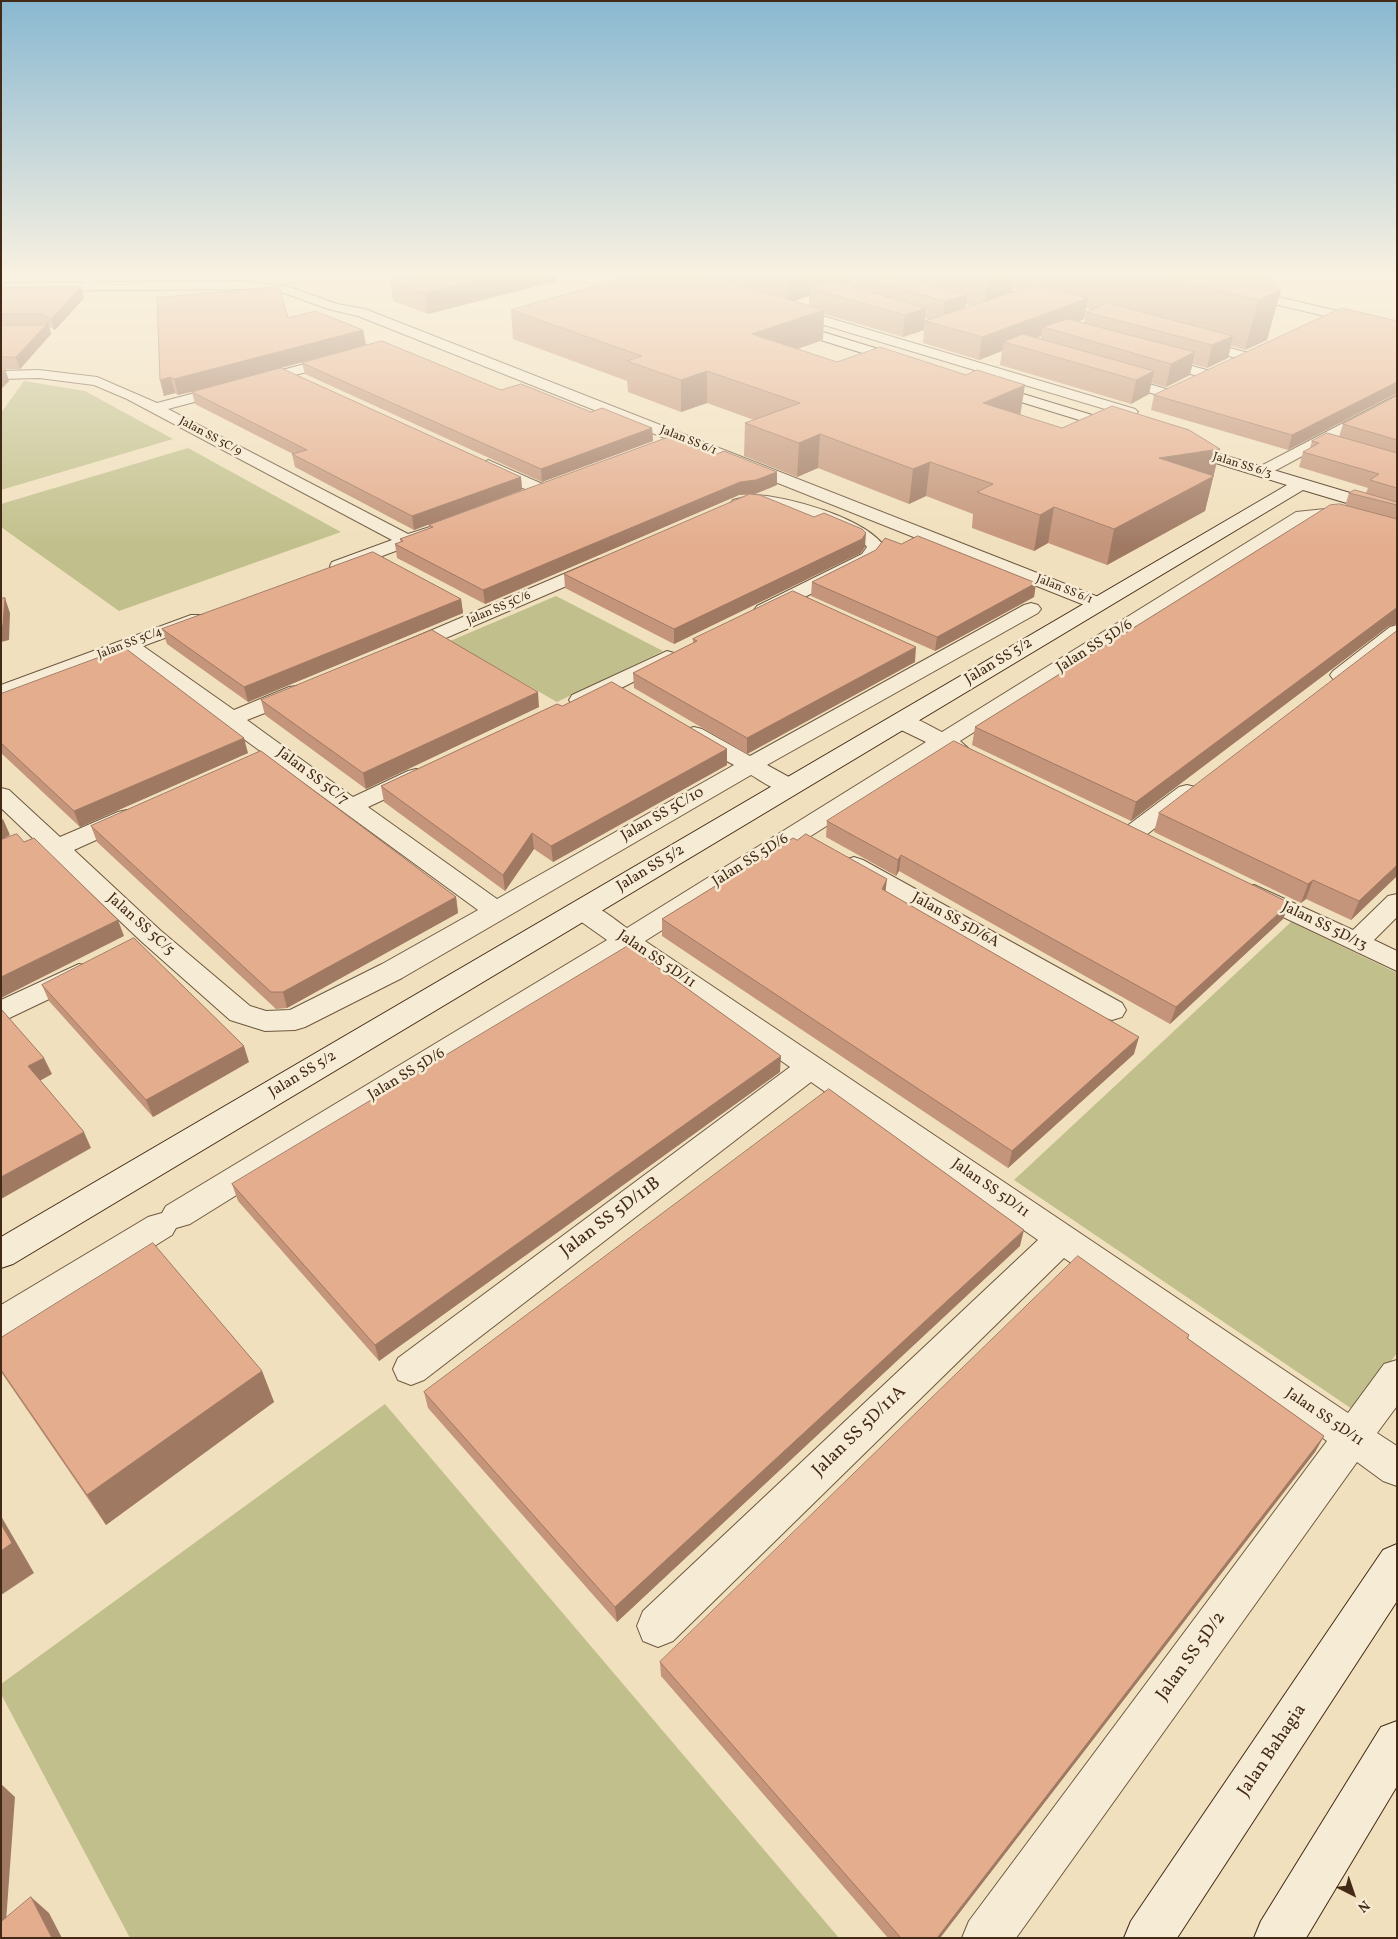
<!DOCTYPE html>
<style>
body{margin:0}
#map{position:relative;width:1398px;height:1939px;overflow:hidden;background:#f1e0bd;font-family:Vollkorn,serif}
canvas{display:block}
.frame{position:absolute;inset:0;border:2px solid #432a16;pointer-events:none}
.north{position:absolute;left:1328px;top:1869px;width:50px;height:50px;-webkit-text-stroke:4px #f6ebd4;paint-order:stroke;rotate:139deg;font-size:14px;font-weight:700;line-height:20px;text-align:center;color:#432a16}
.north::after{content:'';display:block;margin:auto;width:18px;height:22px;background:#432a16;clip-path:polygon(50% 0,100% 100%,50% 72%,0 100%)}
</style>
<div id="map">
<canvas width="1398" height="1939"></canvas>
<div class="frame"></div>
<div class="north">N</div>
</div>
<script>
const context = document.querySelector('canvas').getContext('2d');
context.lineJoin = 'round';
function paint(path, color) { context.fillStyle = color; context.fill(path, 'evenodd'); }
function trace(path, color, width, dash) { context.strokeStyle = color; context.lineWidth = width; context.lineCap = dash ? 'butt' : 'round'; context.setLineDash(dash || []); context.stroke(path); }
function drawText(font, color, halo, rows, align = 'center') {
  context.font = font + ' Vollkorn,serif'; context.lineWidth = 5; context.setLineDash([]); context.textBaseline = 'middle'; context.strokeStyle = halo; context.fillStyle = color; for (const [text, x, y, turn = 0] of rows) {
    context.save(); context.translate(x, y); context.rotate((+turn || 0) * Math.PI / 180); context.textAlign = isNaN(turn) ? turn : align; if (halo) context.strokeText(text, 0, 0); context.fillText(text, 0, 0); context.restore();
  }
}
paint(new Path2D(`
 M24,381L85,391L173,439L1,490V413Z
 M188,448L341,532L119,611L1,527V504Z
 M556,596L663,651L557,702L450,641Z
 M1291,922L1397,973V1353L1355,1411L1014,1180Z
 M385,1404L839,1938H130L1,1694V1684Z`), '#c1c08c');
const street = new Path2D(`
 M1162,275H1185L1397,325V333L1168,279Z
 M242,281L287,286L337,304L365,309L1106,600L1109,604L1106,608H1092L358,316L328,309L284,293L260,289L1,291V283Z
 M789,306L1135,409L1138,412L1135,415H1125L784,313L783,310L784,307Z
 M1193,338L1252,354L1254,357L1247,361L1188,345L1186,342Z
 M339,355L344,356L346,359L344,362L168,409L408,534L430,527L436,528L439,532L436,536L339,572L332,570L330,566L332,562L392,540L127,399L94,385L39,378L1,379V371L39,370L97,377L157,403Z
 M1155,356L1214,372L1216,375L1209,379L1150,363L1148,360L1150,357Z
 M1115,374L1173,391L1175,394L1168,398L1110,381L1108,378L1110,375Z
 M1397,395V405L1267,475L1261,477L1253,472L1255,469Z
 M488,460L547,486L549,490L547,494H535L482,468L480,465Z
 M754,495C788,496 865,518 885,547L874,562L771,614H757L754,610L757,606L862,554L867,547L862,541C833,528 803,511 771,506C758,504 745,511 733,508L730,504L733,500Z
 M1335,508L1397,524V535L1335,518L1306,521L960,741L968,748L965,753L957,755L945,751L645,941L1348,1413L1384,1364L1397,1360V1406L1377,1433L1397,1446V1486L1383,1481L1357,1462L1016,1938H962L969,1921L1327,1441L1064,1258L673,1641L658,1647L643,1641L637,1626L643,1611L1038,1240L811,1082L424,1380L411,1385L398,1380L393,1369L398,1358L790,1067L626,953L190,1224L176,1228L172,1235L14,1334L1,1338V1305L148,1217L162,1213L166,1206L607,940L573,916L569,910L573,904C593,899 611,917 627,928L926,742L893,726L890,721L893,716C910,712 927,725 942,732L1296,512Z
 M599,559L606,561L608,565L606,569L411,653L404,655L397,653L394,649L397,645Z
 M1031,603L1038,605L1041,609L1038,613L767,765L798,782L802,787L798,792C781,796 765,783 751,775L402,978L305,1027L295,1030L265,1031L230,1020L142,942L1,808V788L9,790L60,837L118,812L127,810L136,812L139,817L136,822L74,850L160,930L250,1006L266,1011L290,1010L382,964L478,910L126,653L1,698V685L191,615H205L208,619L205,623L143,646L234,710L289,687L297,686L305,687L308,692L305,697L247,720L353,797L408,771L416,769L424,771L428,776L424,781L368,807L497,899L734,765L686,739L683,734L686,729L694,727L702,729L750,756L1024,605Z
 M1397,625V641L1347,679L1340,681L1333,679L1330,675L1333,671L1390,627Z
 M667,651L674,653L677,657L674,661L588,705L580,706L572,705L569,700L572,695Z
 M1187,785L1195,787L1199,792L1195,797L1141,839L1132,841L1123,839L1120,834L1123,829L1179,787Z
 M854,857L863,860L1122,1003L1126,1010L1122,1017L1112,1020L1102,1017L845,870L841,865L845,860Z
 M1254,885L1353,930L1388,896L1397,894V917L1374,940L1397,951V971L1245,899L1241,893L1245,887Z
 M79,964L89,966L93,973L89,980L1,1022V1000Z`);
const secondary = new Path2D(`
 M787,321L911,359L913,362L911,365H901L782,328L780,325L782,322Z
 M987,383L1125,425L1128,428L1125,431H1115L982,390L980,387Z
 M1183,443L1397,507V518L1303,490L13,1264L1,1268V1237L1287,485L1177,451L1175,448Z
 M1397,1544V1601L1177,1938H1124L1131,1921L1383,1550Z
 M1397,1721V1786L1306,1938H1254L1261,1921L1381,1727Z`);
trace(street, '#6e5840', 2);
trace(secondary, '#432a16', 2);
paint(street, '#f6ebd4');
paint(secondary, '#f6ebd4');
paint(new Path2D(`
 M724,275H1265L1267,340L1245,350L1231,346L1228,358L1207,368L1192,364L1190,375L1166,387L1151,383L1149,394L1131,404L1000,365L1002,351L979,360L923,343L925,321L930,319L925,318L924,330L903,337L824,314L823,340L797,349L837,362L1021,415L1062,428L1220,449L1205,511L1107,565L1048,543L1034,551L972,528L973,514L926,496L909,504L818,468L797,477L744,456L745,423L754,420L707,403L681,412L628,392L627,381L513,339L511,310L724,280ZM851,283V286L846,285ZM1013,289L1019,290L1013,292ZM809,296V306L794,301ZM966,304L972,306L966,308ZM1086,308L1092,310L1086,312L1084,323L1078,322L1084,319ZM1041,336V339L1036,338Z
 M390,280L556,281L428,314L393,301Z
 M1,288L84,298L55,330L49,327L51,334L20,369H5L9,381L1,389Z
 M288,318L363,330L366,345L230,382L521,477L522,490L414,530L295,467L292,454H293L195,404L192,392L178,395L175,393L164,396L160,380Z
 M1397,321V393L1288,450L1151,410L1154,395Z
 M302,363L501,390L591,412L652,428L653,441L542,482L305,374Z
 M1397,396V624L1389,626L1131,821L972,745L975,727L1345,506L1349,493H1366L1368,488L1299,467L1303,452L1310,448L1312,441L1339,437L1343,424Z
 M777,485L755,494L739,495L485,604L397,558L395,544L401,542L400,539L430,528L429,525Z
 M865,547L861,553L674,644L565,588L564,574Z
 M812,582L1036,583L1034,597L935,651L811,596Z
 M461,599L463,613L248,702L167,644L162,629Z
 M693,639L915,662L747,754L634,688L633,673L693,643Z
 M1,694L248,753L80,827L1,753Z
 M261,700L539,707L366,789L265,715Z
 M562,706L727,749V765L553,862L534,849L505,891L384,802L381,786Z
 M1159,813L1397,876L1351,920L1306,899L1301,903L1154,832Z
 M827,821L1290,903L1283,919L1170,1024L899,871L896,876L826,837Z
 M91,826L456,897L458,913L287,1008L276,1009L97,842Z
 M886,891L1134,1054L1008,1168L662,936V919Z
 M42,985L249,1062L153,1117L49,1001Z
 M780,1072L379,1361L238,1201L232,1184Z
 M1020,1246L617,1622L428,1408L424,1392Z
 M1189,1335L1188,1339L1324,1436L1315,1452L940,1938H888L661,1676L660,1662Z
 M1,1338L262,1371L274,1402L106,1525L1,1372Z`), '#c4957a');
paint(new Path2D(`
 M495,275H556V281L428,314L425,293Z
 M789,275H852L851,283L824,292L810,288L809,296L788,303Z
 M988,275H1015L1012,300L984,309Z
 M81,287L84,298L55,330L51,319Z
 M1281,290L1267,340L1245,350L1258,300Z
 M967,295L965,316L943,323L945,301Z
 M1088,298L1084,319L1054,331L1043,327L1041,336L1016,346L1004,342L1002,351L979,360L982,337Z
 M926,308L924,330L903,337L905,315Z
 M824,310L823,340L751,365L752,334Z
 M48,323L51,334L20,369L16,357Z
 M363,330L366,345L178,395L174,379Z
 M1233,336L1228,358L1207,368L1212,345Z
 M1195,352L1190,375L1166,387L1171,364Z
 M5,369L9,381L1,389V372Z
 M707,371V403L681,412V380Z
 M1154,371L1149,394L1131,404L1136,380Z
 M171,377L175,393L164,396L160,380Z
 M1397,382V393L1288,450L1292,435Z
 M1025,385L1020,417L983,403Z
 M652,428L653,441L542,482L541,469Z
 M820,434L818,468L797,477L799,443Z
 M1220,449L1205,511L1107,565L1114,529L1159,458Z
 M930,462L926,496L909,504L913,469Z
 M777,472V485L755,494L739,495L485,604L483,590L740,482Z
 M521,477L522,490L414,530L412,516Z
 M1054,507L1048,543L1034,551L1040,515Z
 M866,533L865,547L861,553L674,644V629Z
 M1036,583L1034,597L935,651L937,637Z
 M5,598L10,613L9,640L1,642V626Z
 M461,599L463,613L248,702L244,687Z
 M1397,608V624L1389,626L1131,821L1136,802L1395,609Z
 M916,647L915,662L747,754V738Z
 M538,692L539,707L366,789L363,773Z
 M244,738L248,753L80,827L74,811Z
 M727,749V765L553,862L551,846Z
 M3,819L10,835L1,840V820Z
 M532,833L534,849L505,891L503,875Z
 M901,855L899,871L896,876L898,860Z
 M1397,865V876L1351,920L1359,901Z
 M887,879L885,896L882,889Z
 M1313,880L1306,899L1301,903L1308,884Z
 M456,897L458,913L287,1008L283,992Z
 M1290,903L1283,919L1170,1024L1176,1007Z
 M118,920L124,936L1,998V977Z
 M1139,1037L1134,1054L1008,1168L1012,1151Z
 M244,1046L249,1062L153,1117L146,1100Z
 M781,1056L780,1072L379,1361L375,1345Z
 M44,1058L52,1074L36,1083L28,1066Z
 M84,1132L91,1148L1,1199V1177Z
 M1024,1230L1020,1246L617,1622L615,1607Z
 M262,1371L274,1402L106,1525L87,1495Z
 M1324,1436L1315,1452L940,1938H937Z
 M1,1516L34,1573L1,1595Z
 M1,1784L15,1797L6,1922L1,1923Z
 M31,1897L49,1913L62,1938H52Z`), '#a07963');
const building = new Path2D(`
 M407,275H495L425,293L390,280Z
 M634,275H708L824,310L752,334L837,362L880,347L966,375L977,370L1025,385L983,403L1062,428L1112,406L1189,430L1220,449L1159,458L1214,476L1114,529L1054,507L1040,515L977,492L993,484L930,462L913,469L820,434L799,443L745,423L800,403L707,371L681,380L627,361L642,356L511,310Z
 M853,275H899L967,295L945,301Z
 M1157,275H1265L1281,290L1258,300Z
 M832,281L926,308L905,315L810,288Z
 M1035,285L1088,298L982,337L925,321Z
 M81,287L51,319L43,314H1V288Z
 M279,287L288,318L315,311L363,330L174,379L171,377L160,380L157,298Z
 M1108,303L1233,336L1212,345L1086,312Z
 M1342,308L1397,321V382L1292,435L1154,395Z
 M1068,319L1195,352L1171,364L1043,327Z
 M48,323L16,357H1V325H42Z
 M1023,334L1154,371L1136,380L1004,342Z
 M382,341L501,390L521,384L591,412L602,408L652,428L541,469L302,363Z
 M281,368L521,477L412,516L292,454L307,450L192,392Z
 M1397,396V440L1343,424Z
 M1327,433L1397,453V488L1370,480L1379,474L1303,452L1319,443L1312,441Z
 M672,436L717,454L724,451L777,472L756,480L740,482L483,590L395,544L403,541L400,539L433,527L429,525Z
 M1355,490L1397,502V505L1349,493Z
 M750,494L760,495L814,517L824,513L862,529L866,533L862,539L674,629L564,574Z
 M1340,504L1397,519V608L1395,609L1136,802L975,727L1330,505Z
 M918,536L1036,583L937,637L812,582L876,550L885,538L901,544Z
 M373,552L461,599L244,687L162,629Z
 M793,591L916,647L747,738L633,673L697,641L693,639Z
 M5,598L3,625L1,626V599Z
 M432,630L538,692L363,773L261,700Z
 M1397,631V865L1359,901L1313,880L1308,884L1159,813Z
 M125,648L244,738L74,811L1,743V694Z
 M612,682L727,749L551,846L532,833L503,875L381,786L557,704L562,706Z
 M954,741L1290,903L1176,1007L901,855L898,860L827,821Z
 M261,751L456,897L283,992H271L91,826Z
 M17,834L24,842L34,838L118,920L1,977V840Z
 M806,834L887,879L882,889L1139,1037L1012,1151L662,919L793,838L797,840Z
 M134,938L244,1046L146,1100L42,985Z
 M628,946L781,1056L375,1345L232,1184Z
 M1,1009L44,1058L28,1066L84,1132L1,1177Z
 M829,1089L1024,1230L615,1607L424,1392Z
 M153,1243L262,1371L87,1495L1,1370V1338Z
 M1078,1256L1189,1335L1187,1338L1324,1436L937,1938H901L660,1662Z
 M1,1524L12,1543L1,1551Z
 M31,1897L52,1938H1V1922Z`);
paint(building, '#e4ad8e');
trace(building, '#a07963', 1);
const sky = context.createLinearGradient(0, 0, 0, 547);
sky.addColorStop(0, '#89b8d1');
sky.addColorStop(0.5, '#f9f1e1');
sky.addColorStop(1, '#f9f1e100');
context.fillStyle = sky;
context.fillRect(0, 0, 1398, 547);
drawText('12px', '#432a16', '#f6ebd4', [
 ["Jalan SS 5C/9",210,437,28],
 ["Jalan SS 6/1",688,441,22],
 ["Jalan SS 6/3",1242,466,17],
 ["Jalan SS 6/1",1064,590,22],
 ["Jalan SS 5C/6",499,609,-23],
 ["Jalan SS 5C/4",130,644,-21]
]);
drawText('15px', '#432a16', '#f6ebd4', [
 ["Jalan SS 5D/6",1095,647,-32],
 ["Jalan SS 5/2",999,662,-31],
 ["Jalan SS 5C/7",312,777,37],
 ["Jalan SS 5C/10",663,815,-30],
 ["Jalan SS 5D/6",751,861,-32],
 ["Jalan SS 5/2",651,869,-31],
 ["Jalan SS 5D/6A",955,921,29],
 ["Jalan SS 5C/5",140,925,42],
 ["Jalan SS 5D/13",1324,927,26],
 ["Jalan SS 5D/11",656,960,34],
 ["Jalan SS 5/2",303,1075,-31],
 ["Jalan SS 5D/6",407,1075,-31],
 ["Jalan SS 5D/11",990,1189,35],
 ["Jalan SS 5D/11",1324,1418,34]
]);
drawText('18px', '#432a16', '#f6ebd4', [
 ["Jalan SS 5D/11B",611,1218,-37],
 ["Jalan SS 5D/11A",860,1432,-44],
 ["Jalan SS 5D/2",1192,1657,-54],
 ["Jalan Bahagia",1273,1751,-56]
]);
</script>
